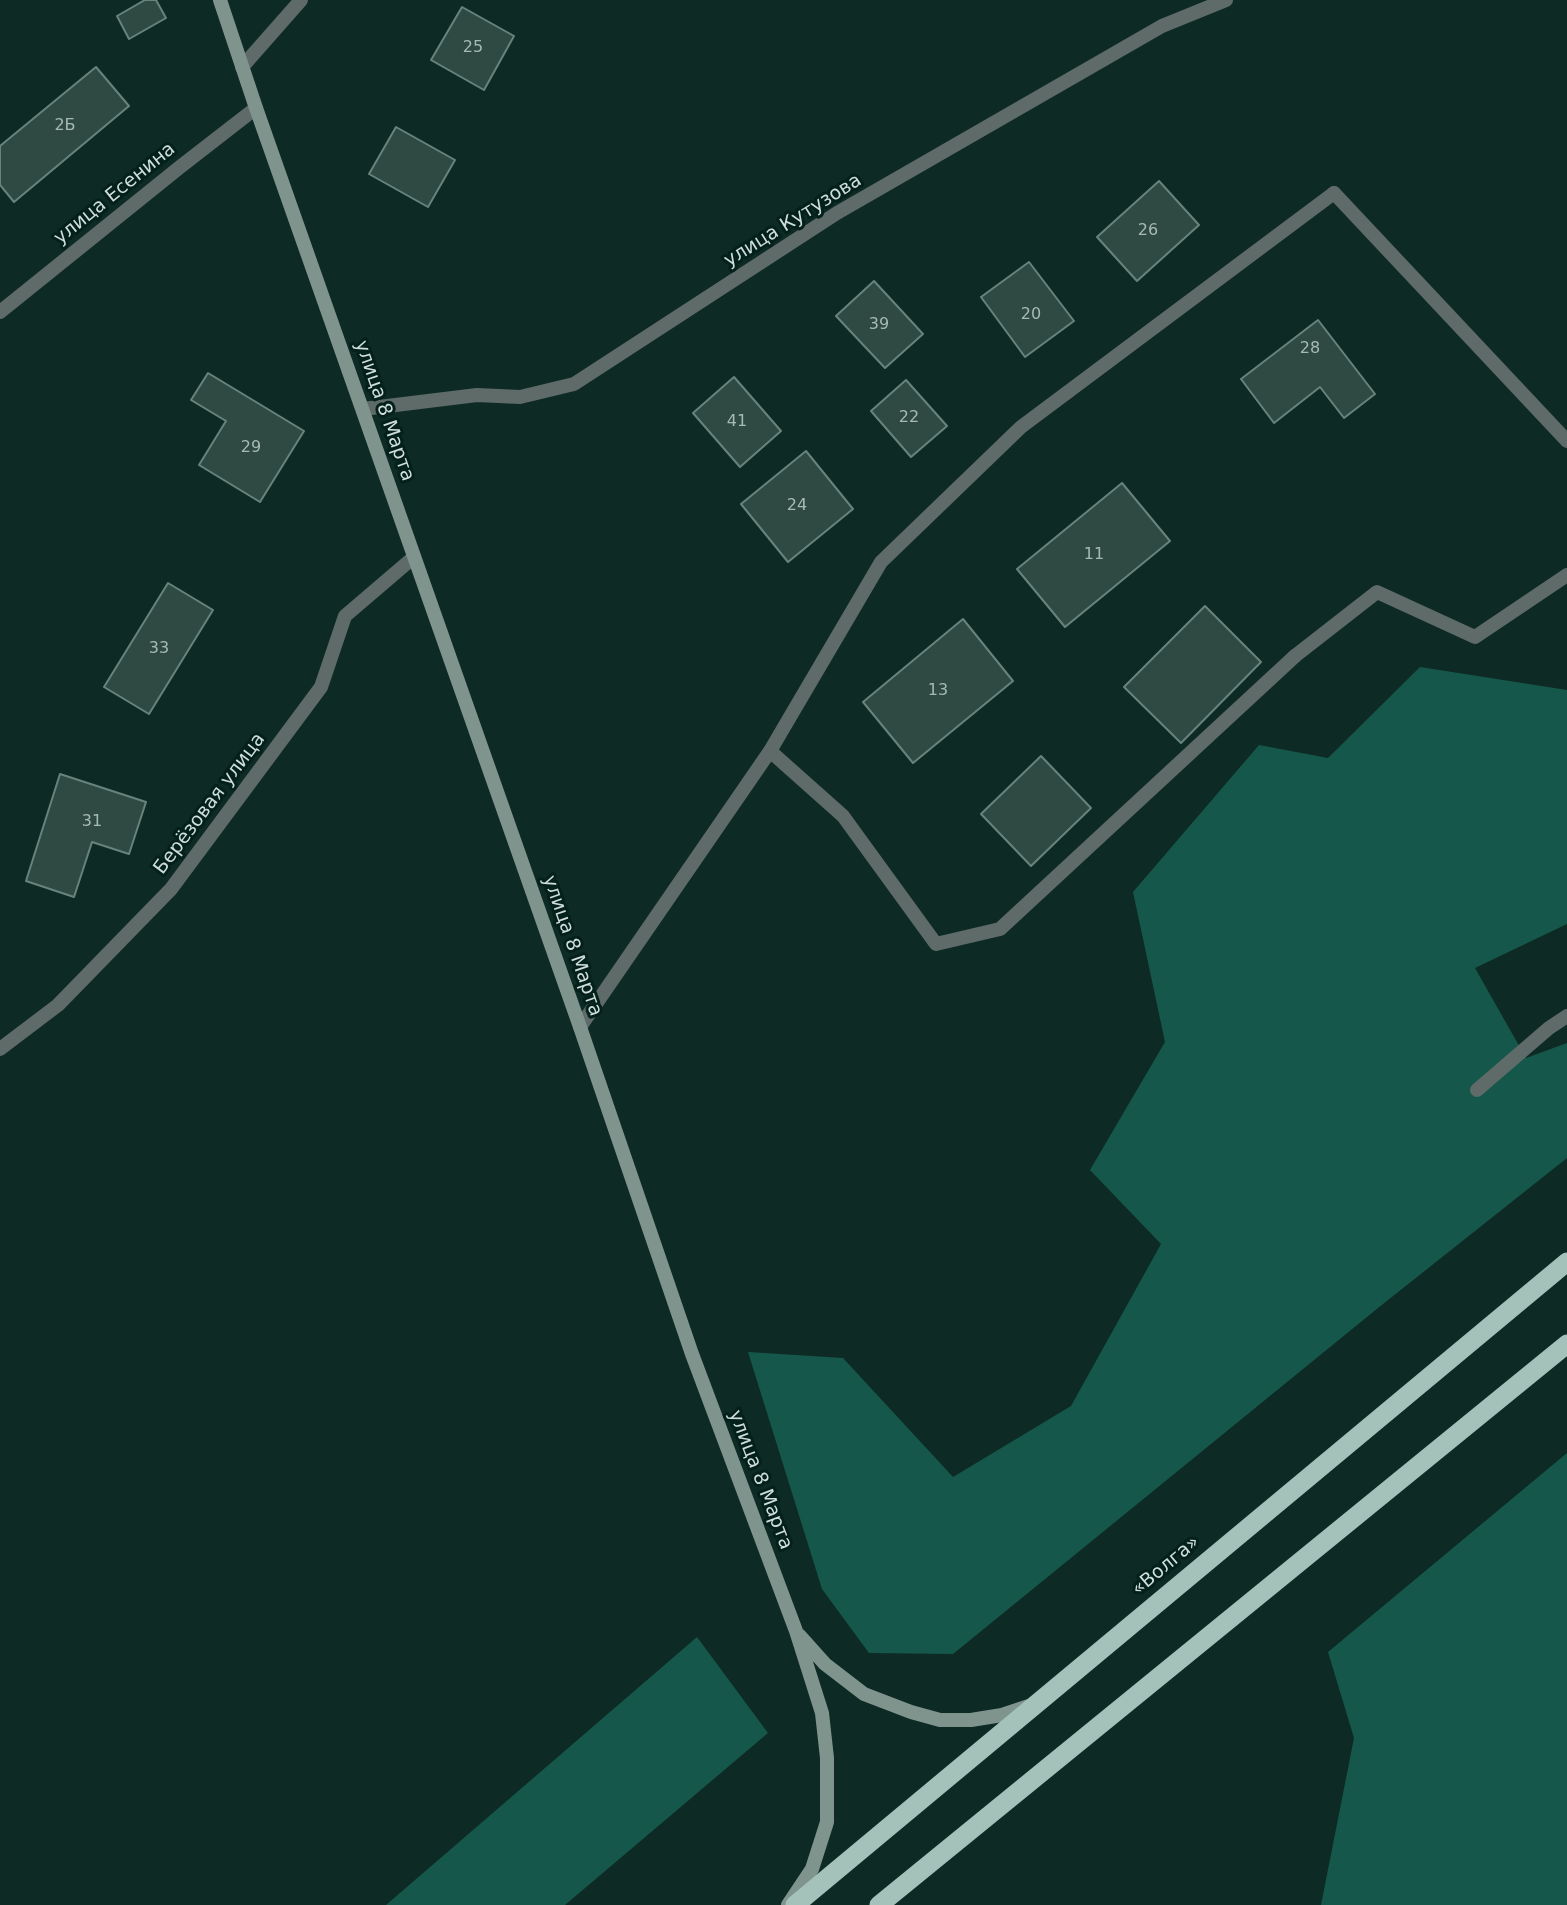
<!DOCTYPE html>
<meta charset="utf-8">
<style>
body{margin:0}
canvas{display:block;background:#0e2a24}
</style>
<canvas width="1567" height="1905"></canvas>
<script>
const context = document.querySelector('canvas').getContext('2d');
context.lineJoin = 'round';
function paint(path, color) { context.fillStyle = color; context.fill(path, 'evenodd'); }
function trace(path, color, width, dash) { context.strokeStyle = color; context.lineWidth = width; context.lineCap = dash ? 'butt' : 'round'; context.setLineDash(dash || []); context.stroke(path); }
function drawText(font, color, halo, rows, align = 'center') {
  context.font = font + ' "DejaVu Sans",sans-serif'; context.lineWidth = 6; context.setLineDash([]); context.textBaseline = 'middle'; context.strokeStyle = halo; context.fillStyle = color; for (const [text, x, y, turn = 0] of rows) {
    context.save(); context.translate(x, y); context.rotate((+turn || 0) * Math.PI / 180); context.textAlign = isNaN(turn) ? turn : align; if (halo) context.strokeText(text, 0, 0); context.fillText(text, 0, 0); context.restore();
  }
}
paint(new Path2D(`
 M1420,667L1567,690V924L1475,968L1526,1058L1567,1043V1158L1378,1308L953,1654L869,1653L822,1589L748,1352L843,1358L953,1477L1071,1406L1161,1244L1090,1170L1165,1042L1133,892L1259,745L1328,758Z
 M1567,1453V1905H1321L1354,1738L1328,1652Z
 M697,1637L768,1733L565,1905H386Z`), '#15574b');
const building = new Path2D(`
 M145,0H156L166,18L129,39L117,16Z
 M462,7L514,36L484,90L431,60Z
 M96,67L129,106L14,202L0,185V146Z
 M396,127L455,160L428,207L369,174Z
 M1159,181L1199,225L1137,281L1097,237Z
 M1029,262L1074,321L1025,357L981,297Z
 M874,281L923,334L885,368L836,316Z
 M1318,320L1375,394L1344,418L1320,387L1274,423L1241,379Z
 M208,373L304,431L260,502L199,465L226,421L191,400Z
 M734,377L781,431L740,467L693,413Z
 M906,380L947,426L911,457L871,411Z
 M806,451L853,509L788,562L741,504Z
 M1122,483L1170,541L1065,627L1017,569Z
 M168,583L213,610L149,714L104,687Z
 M1205,606L1261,662L1181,743L1124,687Z
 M963,619L1013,681L913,763L863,702Z
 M1041,756L1091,808L1031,866L981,814Z
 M60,774L146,802L129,854L92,842L74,897L26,881Z`);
paint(building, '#2e4a43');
trace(building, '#66847c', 2);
trace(new Path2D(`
 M1334,193L1567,441
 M1295,656L1377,592L1475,637L1567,575
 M1477,1090L1549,1028L1567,1016`), '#5f6b68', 14);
trace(new Path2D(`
 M242,67L301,0
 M363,409L477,395L520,397L574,384L837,213L1162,26L1226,0
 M770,751L881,562L1021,427L1334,193
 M580,1027L770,751L843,816L936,944L1000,929L1295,656
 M0,1049L58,1005L171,889L321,687L345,616L414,557`), '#5f6b68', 14);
trace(new Path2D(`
 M0,312L180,167L256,108`), '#5f6b68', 14);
trace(new Path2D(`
 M220,0L256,108L580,1027L692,1354L796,1631L822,1713L827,1758V1822L812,1869L788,1905
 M799,1635L825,1664L864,1694L911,1712L940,1720H971L1002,1715L1029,1706`), '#80948e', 14);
trace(new Path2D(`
 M795,1905L1567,1262
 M879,1905L1567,1344`), '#a4c1ba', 19);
drawText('16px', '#a7b9b4', null, [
 ["25",473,48],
 ["2Б",65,126],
 ["26",1148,231],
 ["20",1031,315],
 ["39",879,325],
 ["28",1310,349],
 ["22",909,418],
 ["41",737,422],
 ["29",251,448],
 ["24",797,506],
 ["11",1094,555],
 ["33",159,649],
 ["13",938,691],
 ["31",92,822]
]);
drawText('19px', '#cfdeda', '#04201b', [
 ["улица Есенина",115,194,-39],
 ["улица Кутузова",793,221,-32],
 ["улица 8 Марта",384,411,71],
 ["Берёзовая улица",210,804,-53],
 ["улица 8 Марта",572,946,71],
 ["улица 8 Марта",760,1480,69],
 ["«Волга»",1166,1566,-40]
]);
</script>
